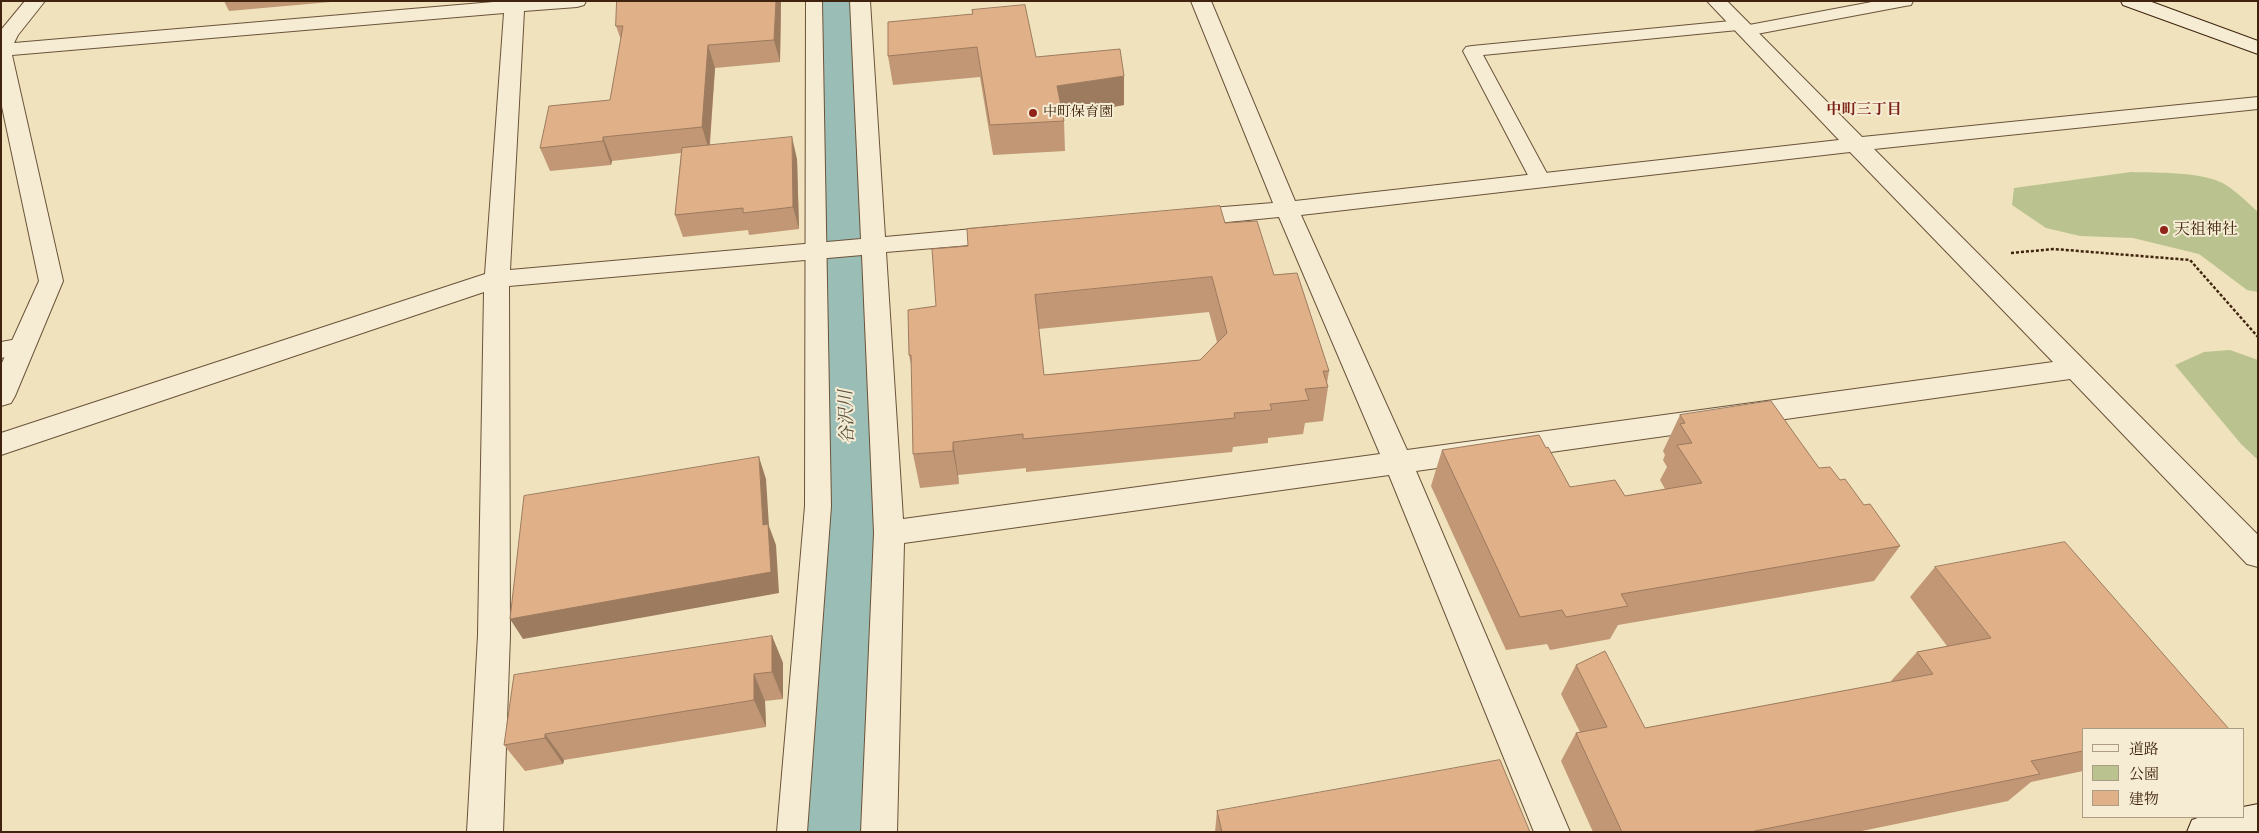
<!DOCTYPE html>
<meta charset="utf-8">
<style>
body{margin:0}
#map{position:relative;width:2259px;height:833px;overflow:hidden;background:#efe2bc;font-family:Cardo,"Noto Serif JP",serif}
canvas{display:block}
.frame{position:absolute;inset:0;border:2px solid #3f230e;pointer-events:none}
.legend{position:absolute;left:2082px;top:728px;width:162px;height:90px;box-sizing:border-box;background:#f5ecd3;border:1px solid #ac9c84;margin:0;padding:6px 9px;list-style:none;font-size:15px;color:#3f230e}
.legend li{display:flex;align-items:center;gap:10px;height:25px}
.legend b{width:25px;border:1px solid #ac9c84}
</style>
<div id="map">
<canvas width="2259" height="833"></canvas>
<div class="frame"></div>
<ul class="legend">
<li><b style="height:6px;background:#f5ecd3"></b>道路</li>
<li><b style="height:14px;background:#bac390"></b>公園</li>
<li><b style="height:14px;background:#e0b088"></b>建物</li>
</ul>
</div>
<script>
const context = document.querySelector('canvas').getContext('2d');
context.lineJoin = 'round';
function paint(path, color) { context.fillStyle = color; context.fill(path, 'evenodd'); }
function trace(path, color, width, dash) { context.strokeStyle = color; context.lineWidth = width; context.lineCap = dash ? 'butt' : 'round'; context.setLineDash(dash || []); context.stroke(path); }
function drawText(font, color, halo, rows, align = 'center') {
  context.font = font + ' Cardo,"Noto Serif JP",serif'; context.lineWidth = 4; context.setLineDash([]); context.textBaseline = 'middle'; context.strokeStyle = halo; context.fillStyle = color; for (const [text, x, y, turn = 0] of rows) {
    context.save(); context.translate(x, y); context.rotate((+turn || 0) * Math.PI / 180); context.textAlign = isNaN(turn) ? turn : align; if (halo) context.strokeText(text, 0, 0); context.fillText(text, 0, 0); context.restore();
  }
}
paint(new Path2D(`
 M2131,172C2156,173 2204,171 2226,185C2237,192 2248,203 2258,212V292L2247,290L2199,254L2133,238L2080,236L2046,228L2012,205L2014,188Z
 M2230,350L2258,360V460L2241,444L2175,365L2204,352Z`), '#bac390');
paint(new Path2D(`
 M806,1H862L892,506L884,832H782L808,506Z`), '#9abdb5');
const lane = new Path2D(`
 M806,1H822L831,506L807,832H777L805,506Z
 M1877,1H1913L1911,5L1905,6L1746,36L1740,35L1738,30L1483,55L1551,181L1548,185L1541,187L1534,185L1531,181L1463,51L1466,47L1472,46L1741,20L1747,21L1749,25Z
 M23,338L31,340L34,346L31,352L1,358V342Z`);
const street = new Path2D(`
 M25,1H45L18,35L14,43L505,1H586L584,5L577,7L524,11L510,270L861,239L850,1H870L885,237L1006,226L1014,229L1018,234L1014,239L1006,242L886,252L903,519L1380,454L1279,217L1186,226L1178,223L1174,218L1178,213L1186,210L1273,203L1191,1H1211L1295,201L1839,140L1707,1H1727L1862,137L2258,97V109L1874,149L2258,535V567L2247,564L2070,379L1416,471L1570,832H1534L1389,475L904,543L897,832H861L874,533L862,255L509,286L510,635L503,832H467L478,635L484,292L1,455V433L485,274L504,13L12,55L63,281L15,396L11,403L1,406V365L39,281L1,102V30ZM1850,152L2053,362L1407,450L1301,215Z`);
const secondary = new Path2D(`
 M2121,1H2149L2258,41V54L2123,5Z
 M2258,804V832H2187L2192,820L2200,817H2243V807Z`);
trace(lane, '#6b533a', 2);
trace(street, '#6b533a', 2);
trace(secondary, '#3f230e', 2);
trace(new Path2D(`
 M2011,253L2054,249L2190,260L2258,337`), '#3f230e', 2.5, [3, 2]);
paint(lane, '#f5ecd3');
paint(street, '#f5ecd3');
paint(secondary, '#f5ecd3');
paint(new Path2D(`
 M224,1H342L229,11Z
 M617,1H781L780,62L715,68L710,145L797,159L799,229L749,235L748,230L683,237L675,215L681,153L612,161L611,165L550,171L540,148L610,100L621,40L616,26Z
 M888,22L1036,57L1124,105L1063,115L1064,121L1065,151L993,155L980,77L893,85L888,56Z
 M1225,223L1274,275L1329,371L1327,383L1328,387L1323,421L1305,423L1303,434L1268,438V443L1233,447L1232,452L1026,472V468L958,475L959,484L920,488L913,454L912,369L909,355L936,306ZM1209,312L1217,342L1200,360L1044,375L1039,329Z
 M1680,415L1819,468L1840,480L1900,546L1874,581L1618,625L1610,639L1550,650L1547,644L1506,650L1431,486L1442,450L1546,448L1570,487L1625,496L1665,489L1660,480L1667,467L1663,460L1665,455L1663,451Z
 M1935,567L2083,729V771L2031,782L2008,801L1857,832H1593L1561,761L1576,733L1580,732L1561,694L1576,665L1645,728L1892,682L1891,681L1917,652L1947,646L1910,597Z
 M772,636L783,663V699L765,701L766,727L564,760L563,764L525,771L504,745Z
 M1217,811L1530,832H1215Z`), '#c19775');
paint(new Path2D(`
 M776,1H781L780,62L774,40Z
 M708,45L715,68L709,150L702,127Z
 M1124,76V105L1059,116L1057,86Z
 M603,137L612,161L611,165L603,141Z
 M792,137L797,159L799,229L793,207Z
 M953,442L958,475L959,484L953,451Z
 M759,457L766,479L769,526L776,545L779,593L523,639L510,619L763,525Z
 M772,636L783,663V699L772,672Z
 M754,674L765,701L766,727L754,700Z
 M545,734L564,760L563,764L545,738Z`), '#9d7b5f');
const building = new Path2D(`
 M617,1H776L774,40L708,45L702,127L603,137V141L540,148L549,106L610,100L623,26H616Z
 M1025,5L1036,57L1120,49L1124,76L1057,86L1064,121L990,125L977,47L888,56V22L973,14L972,10Z
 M792,137L793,207L743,213V208L675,215L682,148Z
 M1220,206L1225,223L1257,221L1274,275L1297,273L1329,371H1323L1328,387L1305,389L1309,400L1270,404L1272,410L1234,413L1235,418L1023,439V434L953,442V451L913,454L911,355H909L908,310L936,306L932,249L968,246L967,229ZM1212,277L1227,333L1200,360L1044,375L1035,295Z
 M1771,401L1819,468L1830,467L1840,480L1845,479L1864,505L1870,504L1900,546L1621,594L1628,606L1566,617L1562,610L1520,617L1442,450L1539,435L1546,448L1548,447L1570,487L1615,480L1625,496L1702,483L1677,445L1692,443L1680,424L1685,423L1680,415Z
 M759,457L763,525L768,524L771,572L510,619L524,496Z
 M2065,542L2229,729H2083V751L2031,761L2040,774L1750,832H1622L1576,733L1607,727L1576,665L1605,651L1645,728L1933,674L1917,652L1991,638L1935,567Z
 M772,636V672L754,674V700L545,734V738L504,745L514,675Z
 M1500,760L1530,832H1222L1217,811Z`);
paint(building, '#e0b088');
trace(building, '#9d7b5f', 1);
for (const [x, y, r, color] of [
 [1033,113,5,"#8f2418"],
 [2164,230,5,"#8f2418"]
]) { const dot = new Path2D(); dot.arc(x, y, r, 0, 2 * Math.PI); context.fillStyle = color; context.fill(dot); trace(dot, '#f5ecd3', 2); }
drawText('14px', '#3f230e', '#f5ecd3', [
 ["中町保育園",1043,113]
], 'left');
drawText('bold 15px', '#7a1f14', '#f5ecd3', [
 ["中町三丁目",1864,111]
]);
drawText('16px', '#3f230e', '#f5ecd3', [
 ["天祖神社",2174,230]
], 'left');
drawText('italic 18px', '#5a5140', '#f5ecd3', [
 ["谷沢川",848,417,-92]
]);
</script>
